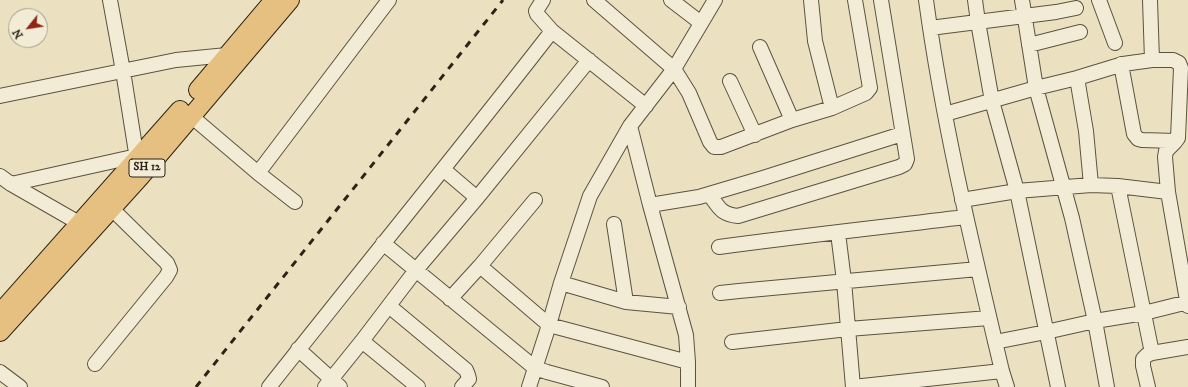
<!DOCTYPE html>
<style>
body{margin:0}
#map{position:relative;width:1188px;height:387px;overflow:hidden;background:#ebe1c1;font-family:"IM FELL DW Pica",serif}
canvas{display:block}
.north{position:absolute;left:8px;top:8px;width:40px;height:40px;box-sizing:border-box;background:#f2ecd7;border:1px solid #a39c8a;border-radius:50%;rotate:240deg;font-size:11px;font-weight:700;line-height:16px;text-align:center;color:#2d2316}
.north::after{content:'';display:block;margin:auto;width:14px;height:18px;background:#8f2418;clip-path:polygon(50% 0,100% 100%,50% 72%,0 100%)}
</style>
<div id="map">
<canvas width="1188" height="387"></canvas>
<div class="north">N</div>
</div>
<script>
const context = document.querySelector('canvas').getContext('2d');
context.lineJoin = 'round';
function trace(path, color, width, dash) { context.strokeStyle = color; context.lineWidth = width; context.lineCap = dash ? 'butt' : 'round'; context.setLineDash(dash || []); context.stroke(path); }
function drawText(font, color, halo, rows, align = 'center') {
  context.font = font + ' "IM FELL DW Pica",serif'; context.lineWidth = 4; context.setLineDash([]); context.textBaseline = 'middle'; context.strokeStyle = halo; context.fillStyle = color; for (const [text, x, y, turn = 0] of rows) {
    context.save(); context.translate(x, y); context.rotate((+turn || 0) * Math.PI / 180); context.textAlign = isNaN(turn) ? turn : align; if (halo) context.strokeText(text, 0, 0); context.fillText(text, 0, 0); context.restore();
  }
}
const minor = new Path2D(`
 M110,0L123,71L137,159
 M543,0L536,11L537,14L552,31L646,106
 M594,0L674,69L689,93L710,142L714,147H721L792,120L832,108L866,93L870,88L855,0
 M671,0L701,23
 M811,0L815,41L832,108
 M926,0C943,125 973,248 1002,371L1007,387
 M975,0L978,22L992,101L1017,191L1058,387
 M1022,0L1036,88L1072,218L1095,321L1107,387
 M1099,0L1115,43
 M1150,0L1152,60
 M930,28L1056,12L1076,8
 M1029,45L1080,32
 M760,47L792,120
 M1121,64L1134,134L1138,139L1142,140L1176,141
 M1077,78L1086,131L1091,185
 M730,81L755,135
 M0,96L176,60L227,55
 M945,114L1036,88L1077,78L1123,64L1152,60H1173L1179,63L1181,68L1178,138L1175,142L1166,151L1165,157L1168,192L1188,306
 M191,116L258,173L389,0
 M630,126L650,205L686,335L688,362V387
 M443,169L477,198
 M258,173L295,202
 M0,176L11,184L79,223
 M11,184L137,156
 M1118,186L1152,353
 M709,194C719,207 720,214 738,216L899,167L905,164L907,159L881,0
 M962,200L1017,191L1091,185L1118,186L1168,192
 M650,205L699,197L763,178L902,134
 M614,224L626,302
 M838,233L844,281L853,387L1002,371
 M383,243L535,368L547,372L602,387
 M719,247C801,236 883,227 965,217
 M480,266L549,325L688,362
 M561,283L626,302L679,307
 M720,293L739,291L978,269
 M450,299L480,266L535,200
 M389,306L466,370L468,375L469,379L462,387
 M362,341L418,387
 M732,342L848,329L989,318
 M995,342L1046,332L1095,321L1144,313L1188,302
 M298,349L340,387
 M95,364L166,277L170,270L167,263L111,208
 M0,372L20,387
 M269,387C363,268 459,151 552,31
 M325,387L362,341L416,270L477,198L589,60
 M529,387L549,325L561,283L590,196L630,126L674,69L715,0
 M1148,387L1143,366V359L1147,355L1152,353L1188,347`);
const major = new Path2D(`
 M198,90L274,0
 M0,313L180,110
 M0,332L140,177L290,0`);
trace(minor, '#5c5241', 16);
trace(major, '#2d2316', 20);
trace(minor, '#f2ecd7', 14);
trace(major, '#e6c080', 18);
trace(new Path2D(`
 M196,387L503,0`), '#2d2316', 3, [7, 7]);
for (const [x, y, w] of [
 [147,168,36]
]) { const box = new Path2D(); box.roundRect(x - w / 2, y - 9, w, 18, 3); context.fillStyle = '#f2ecd7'; context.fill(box); trace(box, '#2d2316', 1); }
drawText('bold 11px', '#2d2316', null, [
 ["SH 12",147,168]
]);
</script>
